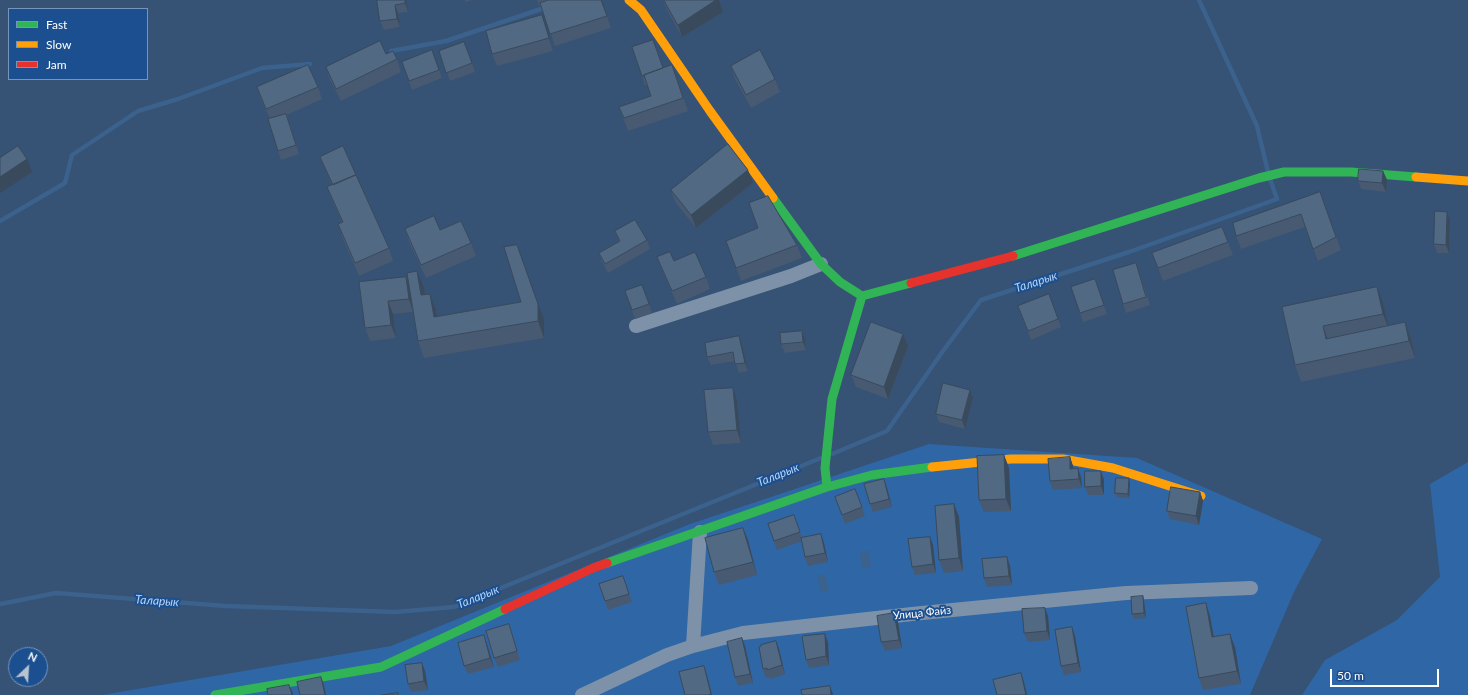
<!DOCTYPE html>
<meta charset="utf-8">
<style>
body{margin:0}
#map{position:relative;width:1468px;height:695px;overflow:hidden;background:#365274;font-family:Lato,sans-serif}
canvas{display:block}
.legend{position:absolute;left:8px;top:8px;width:140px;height:72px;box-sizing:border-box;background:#1b4f8f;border:1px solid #7695bc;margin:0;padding:5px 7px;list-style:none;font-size:12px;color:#fff}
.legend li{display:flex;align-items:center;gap:8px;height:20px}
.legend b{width:20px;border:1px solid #7695bc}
.north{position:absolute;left:8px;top:647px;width:40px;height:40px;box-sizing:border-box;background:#1b4f8f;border:1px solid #7695bc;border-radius:50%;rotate:25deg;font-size:11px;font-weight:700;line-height:16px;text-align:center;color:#fff}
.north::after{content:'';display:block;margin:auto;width:14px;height:18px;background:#b9c2ce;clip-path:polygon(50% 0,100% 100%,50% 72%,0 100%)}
.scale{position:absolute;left:1330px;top:669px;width:109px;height:18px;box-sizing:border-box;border:2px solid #fff;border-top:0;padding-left:5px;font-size:12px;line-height:14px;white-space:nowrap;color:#fff;-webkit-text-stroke:3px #1b4f8f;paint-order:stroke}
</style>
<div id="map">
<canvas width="1468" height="695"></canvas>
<ul class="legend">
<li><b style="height:5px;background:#30b455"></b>Fast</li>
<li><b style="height:5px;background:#ff9f0a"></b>Slow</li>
<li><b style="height:5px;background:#e5322d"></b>Jam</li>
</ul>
<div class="north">N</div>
<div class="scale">50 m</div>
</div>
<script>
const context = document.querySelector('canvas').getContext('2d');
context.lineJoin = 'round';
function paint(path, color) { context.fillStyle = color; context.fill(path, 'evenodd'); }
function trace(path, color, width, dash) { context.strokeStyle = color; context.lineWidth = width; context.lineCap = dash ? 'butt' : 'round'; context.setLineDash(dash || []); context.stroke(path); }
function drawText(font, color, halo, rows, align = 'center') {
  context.font = font + ' Lato,sans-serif'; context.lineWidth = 4; context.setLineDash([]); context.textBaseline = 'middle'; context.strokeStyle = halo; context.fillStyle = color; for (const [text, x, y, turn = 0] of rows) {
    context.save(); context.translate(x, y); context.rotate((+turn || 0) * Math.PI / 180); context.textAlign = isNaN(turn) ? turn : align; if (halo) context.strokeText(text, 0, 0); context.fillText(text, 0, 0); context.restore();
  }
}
paint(new Path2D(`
 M929,444L1137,458L1322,539L1294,592L1250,695H102L391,646L690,524Z
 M1468,462V695H1302L1325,660L1397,620L1440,577L1430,484Z`), '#2f66a5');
paint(new Path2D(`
 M869,551L871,567L862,568L860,552Z
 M825,575L829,590L821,592L817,576Z`), '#3b618d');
trace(new Path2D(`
 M1199,0L1257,126L1268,172
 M391,51L446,41L547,7
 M0,221L65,183L72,155L138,111L178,99L262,68L310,64
 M832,454L887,431L943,351L981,300L1129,252L1277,199L1270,179
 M0,604L56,593L226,606L395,612L454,607L821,458`), '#3b618d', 4.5);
trace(new Path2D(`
 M636,326L791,276L821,264
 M693,646L700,532
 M582,695L667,655L693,646L743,633L912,614L1126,593L1251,588`), '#7d92a8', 14);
trace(new Path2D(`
 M773,198L821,264L840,282L862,296
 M1013,256L1259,178L1284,172H1351L1416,177
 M827,487L825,468L832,399L862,296L911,283
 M607,563L827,487L872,475L932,467
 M215,695L381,667L505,609`), '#30b455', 9);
trace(new Path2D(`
 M629,0L641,10L710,111L773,198
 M1416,177L1468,181
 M932,467L1011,459H1063L1113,468L1201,496`), '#ff9f0a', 9);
trace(new Path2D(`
 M911,283L1013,256
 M505,609L593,568L607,563`), '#e5322d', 9);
paint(new Path2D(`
 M377,0H406L408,12L398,13L400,27L384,30L380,21Z
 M465,0H473L465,2Z
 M537,0H602L611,28L555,46L541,5L539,6Z
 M663,0H719L723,12L682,37L666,8Z
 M547,28L553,51L497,66L492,54Z
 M653,40L663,68L672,65L688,111L628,131L619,107L651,96L647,85H645L642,76Z
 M432,50L442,78L412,90L402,62Z
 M439,51L472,63L475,72L450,81Z
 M386,54L397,59L401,72L341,101L330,80L326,67Z
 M731,66L775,79L780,92L751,108L735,79Z
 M257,87H318L322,99L287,115L299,154L281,160L278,151L270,119L261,100Z
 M320,157L389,248L393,261L359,276L342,237L338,224L342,222L332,200L327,187L332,185Z
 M1383,171L1387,180L1386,192L1361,189L1358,181Z
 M753,183L696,228L675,202L671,190Z
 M1320,192L1341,250L1318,261L1305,227L1241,249L1236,236Z
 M1447,212L1450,220L1449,253H1437L1434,244Z
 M1222,227L1233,255L1163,281L1152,253Z
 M758,228L797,245L802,258L741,281L726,241Z
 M405,229L440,230L471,243L476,256L426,278L409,242Z
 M615,231L647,240L650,249L608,273L602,262L599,253L619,242Z
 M657,257L674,261L706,277L710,289L677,304L662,270Z
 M1136,263L1150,305L1126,313L1123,304Z
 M1095,279L1107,314L1083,322L1071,287Z
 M359,282L409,285L424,288L425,294H430L436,310L437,316L544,320V338L424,358L418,341L413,312L393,314L396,338L370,341L365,328Z
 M625,291L649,304L652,313L635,319Z
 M1383,303L1388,326L1405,322L1411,339L1415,358L1301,382L1295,365L1282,307Z
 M1018,306L1058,319L1061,327L1031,340Z
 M802,331L805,339L806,350L785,353L781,344Z
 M903,334L908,346L888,399L856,387L851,375Z
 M739,336L742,345L748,371L739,373L735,361L711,365L707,357Z
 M970,390L973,398L965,429L939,422L936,414Z
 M737,401L741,443L713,445L708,432Z
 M1004,455L1009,468L1011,511L984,512L979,500Z
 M1070,457L1073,466V469L1081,477L1082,488L1053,490L1050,481Z
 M1101,471L1104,480V495H1088L1085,487Z
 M884,479L887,488L892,507L873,512L870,504Z
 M1130,483L1129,498L1117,497L1115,493Z
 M1200,492L1203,501L1199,525L1170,519L1167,511Z
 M835,497L862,507L865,516L845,524Z
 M954,504L959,517L963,571L944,573L939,560Z
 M794,515L802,538L824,543L828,562L808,566L805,557L802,541L777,550L768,524Z
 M743,528L748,540L757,575L719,585L714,572Z
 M930,537L933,545L936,573L915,575L912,567Z
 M1007,557L1010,566L1012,585L987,587L984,578Z
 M623,576L632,602L608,610L599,584Z
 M1143,596L1144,601L1146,618L1134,619L1132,614Z
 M1045,608L1048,616L1050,640L1028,642L1024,633Z
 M894,613L898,622L902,648L885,651L881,642Z
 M1210,616L1214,637L1235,647L1241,684L1203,690L1199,678Z
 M509,624L520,660L498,667L494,658Z
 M484,635L487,644L494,667L468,674L464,666Z
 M1075,636L1081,672L1064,675L1061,666Z
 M742,638L745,646L753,683L738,686L735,677Z
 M776,641L779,649L785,674L770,679V677L766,678L763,669L761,646Z
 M828,642L829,665L809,668L806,660Z
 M422,663L425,671L428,690L411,692L408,684Z`), '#475a72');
paint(new Path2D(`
 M405,0H406L408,12L405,3Z
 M601,0H602L611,28L607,16Z
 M716,0H719L723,12L682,37L678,25Z
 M395,5L398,13L400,27L397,19Z
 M542,15L547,28L553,51L549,38Z
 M27,159L32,172L0,193V177Z
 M748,170L753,183L696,228L691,215Z
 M1383,171L1387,180L1386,192L1382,183Z
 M1447,212L1450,220L1449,253L1446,245Z
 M517,245L544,320V338L538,321Z
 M417,271L424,288L428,312L421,295Z
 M406,277L410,290L413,312L409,299Z
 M1377,287L1383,303L1389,330L1383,314Z
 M430,294L436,310L440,333L434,317Z
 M388,301L393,314L396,338L391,325Z
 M1405,322L1411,339L1415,358L1409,341Z
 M1323,326L1329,343L1326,339Z
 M802,331L805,339L806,350L803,342Z
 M903,334L908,346L888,399L884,387Z
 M739,336L742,345L748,371L745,363Z
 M733,388L737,401L741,443L737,430Z
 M970,390L973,398L965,429L962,420Z
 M1004,455L1009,468L1011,511L1006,499Z
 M1070,457L1073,466L1074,478L1070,469Z
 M1078,468L1081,477L1082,488L1079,479Z
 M1101,471L1104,480V495L1101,486Z
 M1129,478L1130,483L1129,498L1128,494Z
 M884,479L887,488L892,507L889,499Z
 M1200,492L1203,501L1199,525L1196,516Z
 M954,504L959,517L963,571L959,558Z
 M743,528L748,540L757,575L753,562Z
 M821,534L824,543L828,562L825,553Z
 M930,537L933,545L936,573L933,564Z
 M1007,557L1010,566L1012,585L1009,576Z
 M1143,596L1144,601L1146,618L1144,613Z
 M1206,603L1210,616L1216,650L1212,637Z
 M1045,608L1048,616L1050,640L1047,631Z
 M894,613L898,622L902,648L899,640Z
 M1072,627L1075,636L1081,672L1078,663Z
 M825,634L828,642L829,665L826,656Z
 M1230,634L1235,647L1241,684L1237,671Z
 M484,635L487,644L494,667L490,658Z
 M742,638L745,646L753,683L750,674Z
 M776,641L779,649L785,674L782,665Z
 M422,663L425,671L428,690L424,681Z
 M704,666L707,675L712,695H711V694Z
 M1021,673L1024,682L1027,695H1026Z
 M321,677L324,685L326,695H325Z
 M289,685L293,693V695H292Z
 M830,686L833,694V695H831Z`), '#394a5c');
const building = new Path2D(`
 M377,0H405V3L395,5L397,19L380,21Z
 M549,0H601L607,16L550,34L540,3Z
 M664,0H716L678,25Z
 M542,15L549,38L492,54L486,31Z
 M653,40L663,68L644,75V76H642L632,47Z
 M380,41L386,54L393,51L397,59L336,89L326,67Z
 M464,42L472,63L446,73L439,51Z
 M432,50L439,70L409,81L402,62Z
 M760,50L775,79L746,95L731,66Z
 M308,65L318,87L266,109L257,87Z
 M672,65L683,98L624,118L619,107L651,96L644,75Z
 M286,114L296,145L278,151L268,119Z
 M728,144L748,170L691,215L671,190Z
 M18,146L27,159L0,177V158Z
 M343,146L356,175L333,185L320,157Z
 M1359,169L1383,171L1382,183L1358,181Z
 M356,175L389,248L355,263L338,224L343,222L327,187Z
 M1320,192L1336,237L1313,249L1301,214L1236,236L1233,223Z
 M768,196L797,245L736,268L726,241L758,228L749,203Z
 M1435,211L1447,212L1446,245L1434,244Z
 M434,216L440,230L461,221L471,243L421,265L405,229Z
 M635,220L647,240L605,264L599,253L620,241L615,231Z
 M1222,227L1228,242L1158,268L1152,253Z
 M517,245L538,304V321L418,341L407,273L417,271L421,295L430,294L434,317L521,302L504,247Z
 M670,252L674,261L695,252L706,277L672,291L657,257Z
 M1136,263L1146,297L1123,304L1113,270Z
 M406,277L409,299L388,301L391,325L365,328L359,282Z
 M1095,279L1104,305L1080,313L1071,287Z
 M642,285L649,304L632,310L625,291Z
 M1377,287L1383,314L1323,326L1326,339L1405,322L1409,341L1295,365L1282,307Z
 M1049,294L1058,319L1028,331L1018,306Z
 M871,322L903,334L884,387L851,375Z
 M802,331L803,342L781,344L780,333Z
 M739,336L745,363L735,364L733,352L707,357L705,343Z
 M943,383L970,390L962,420L936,414Z
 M733,388L737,430L708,432L704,390Z
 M1004,455L1006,499L979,500L977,456Z
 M1070,457V469L1078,468L1079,479L1050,481L1048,459Z
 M1085,471H1101V486L1085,487Z
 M1116,478H1129L1128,494L1115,493Z
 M884,479L889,499L870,504L864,484Z
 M1171,487L1200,492L1196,516L1167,511Z
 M855,489L862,507L842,515L835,497Z
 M954,504L959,558L939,560L935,506Z
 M794,515L800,532L774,541L768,524Z
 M743,528L753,562L714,572L705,538Z
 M821,534L825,553L805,557L801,538Z
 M930,537L933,564L912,567L908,539Z
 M1007,557L1009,576L984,578L982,559Z
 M623,576L629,594L605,601L599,584Z
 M1143,596L1144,613L1132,614L1131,597Z
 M1206,603L1212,637L1230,634L1237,671L1199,678L1186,607Z
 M1045,608L1047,631L1024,633L1022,609Z
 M894,613L899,640L881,642L877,616Z
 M509,624L517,651L494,658L486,631Z
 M1072,627L1078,663L1061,666L1055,630Z
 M825,634L826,656L806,660L802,637L803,636Z
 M484,635L490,658L464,666L458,643Z
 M742,638L750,674L735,677L727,642Z
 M776,641L782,665L767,670V668L763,669L759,647L761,646V645Z
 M422,663L424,681L408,684L405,665Z
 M704,666L711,694L708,695H685L679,672Z
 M1021,673L1026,695H997L993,680Z
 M321,677L325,695H300L297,682Z
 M289,685L292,695H268L267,689Z
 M830,686L831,695H802L801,690Z
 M398,693V695H382Z`);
paint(building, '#526984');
trace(building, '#394a5c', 1);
drawText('11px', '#fff', '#1b4f8f', [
 ["Улица Файз",922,613,-6]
]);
drawText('italic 12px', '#b5d3f5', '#1b4f8f', [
 ["Таларык",1036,282,-18],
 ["Таларык",778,475,-22],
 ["Таларык",478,597,-22],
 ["Таларык",157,601,4]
]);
</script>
